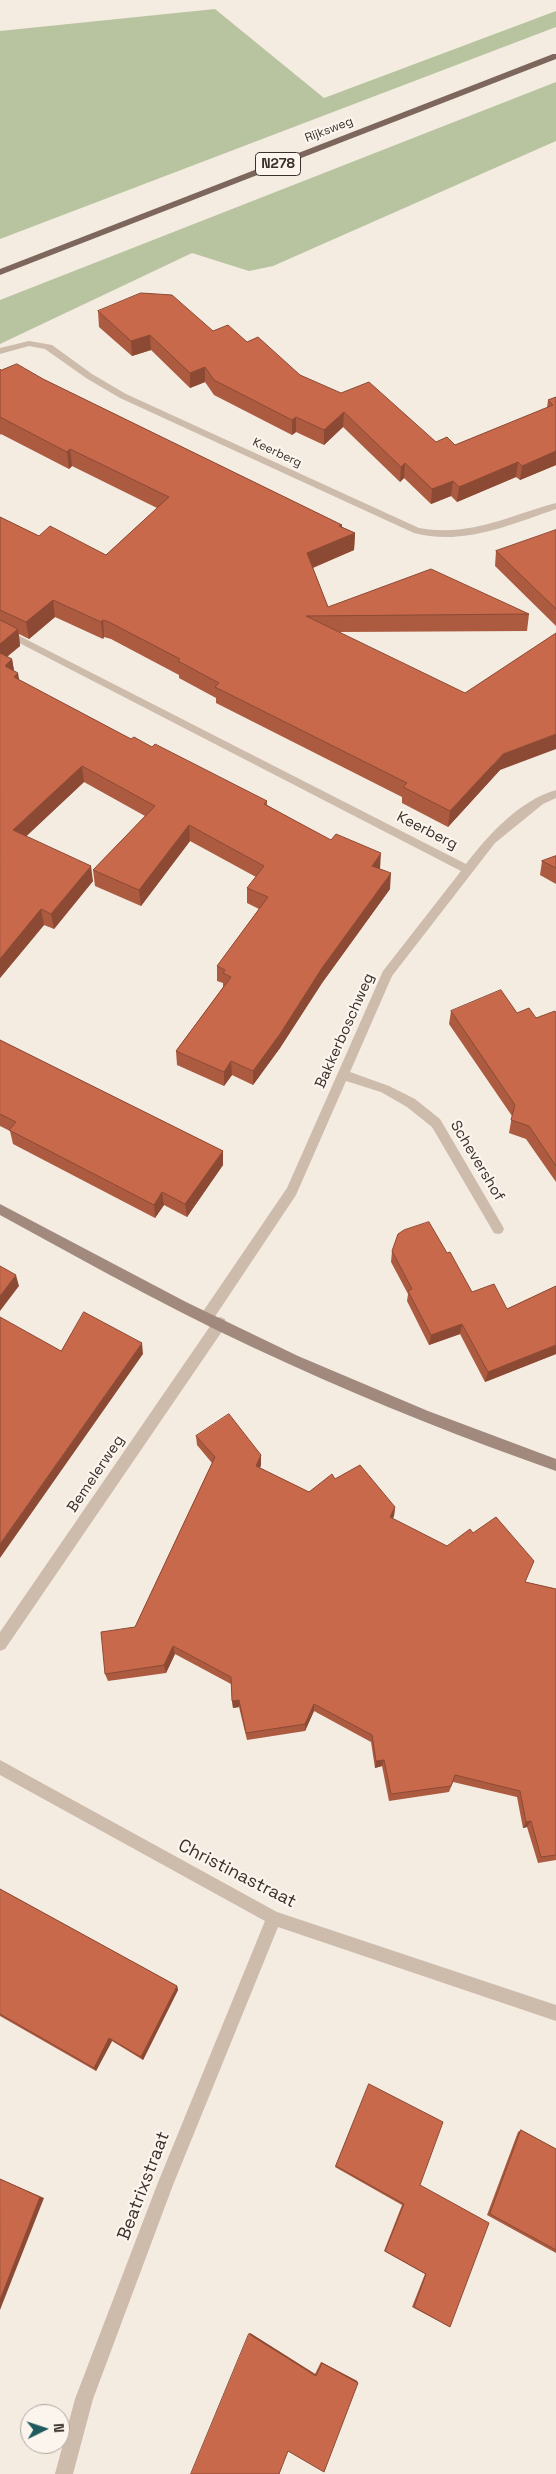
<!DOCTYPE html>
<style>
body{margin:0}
#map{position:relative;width:556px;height:2474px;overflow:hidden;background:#f4ebe1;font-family:"Space Grotesk",sans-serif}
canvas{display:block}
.north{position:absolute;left:20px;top:2404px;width:50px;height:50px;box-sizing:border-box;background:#fbf5ee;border:1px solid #aea6a0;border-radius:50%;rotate:86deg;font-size:14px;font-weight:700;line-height:20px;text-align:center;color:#3b302b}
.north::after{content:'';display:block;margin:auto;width:18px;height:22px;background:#1f5a5e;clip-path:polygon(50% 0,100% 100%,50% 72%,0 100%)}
</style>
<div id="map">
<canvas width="556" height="2474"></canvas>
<div class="north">N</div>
</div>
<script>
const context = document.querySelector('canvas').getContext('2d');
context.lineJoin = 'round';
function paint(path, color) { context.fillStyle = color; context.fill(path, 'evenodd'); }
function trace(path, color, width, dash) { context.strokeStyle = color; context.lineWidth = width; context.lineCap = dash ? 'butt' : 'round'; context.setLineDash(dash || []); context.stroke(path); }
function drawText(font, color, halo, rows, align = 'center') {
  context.font = font + ' "Space Grotesk",sans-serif'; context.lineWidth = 4.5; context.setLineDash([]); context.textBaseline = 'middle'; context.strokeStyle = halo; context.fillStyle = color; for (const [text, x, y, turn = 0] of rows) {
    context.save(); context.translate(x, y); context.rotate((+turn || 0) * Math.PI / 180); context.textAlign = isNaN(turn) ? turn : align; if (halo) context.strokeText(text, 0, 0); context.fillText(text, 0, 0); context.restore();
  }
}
paint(new Path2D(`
 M215,9L324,98L556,11V27L0,239V31Z
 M556,82V141L273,266L249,271L192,253L0,344V300Z`), '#b8c4a0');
paint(new Path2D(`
 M29,341L52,345L92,374L126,394L419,528C471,537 508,516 556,503V509C510,525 462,546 414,533L120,398L86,378L45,349L29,346L0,354V348Z
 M0,626L466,864C489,834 519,801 556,790V798L543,804L495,843L392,976L350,1072L389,1086L415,1099L440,1119L502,1225L504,1229L502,1233L498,1234L494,1233L432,1127L407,1107L381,1092L346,1081L296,1195L212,1321L207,1323L202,1321L201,1317L202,1313L287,1188L383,971L461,871L0,633Z
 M220,1317L225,1319L226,1323L225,1327L5,1649L0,1651V1632L215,1319Z
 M0,1760L277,1912L556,2005V2021L278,1927L173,2185L93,2399L73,2474H55L75,2399L157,2185L265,1921L0,1775Z`), '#cdbbac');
paint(new Path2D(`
 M0,1204L186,1302L298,1356L428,1411L556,1459V1471C466,1439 376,1404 289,1364C190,1320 95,1267 0,1215Z`), '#a18a7d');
paint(new Path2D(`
 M553,54H556V59L0,275V269Z`), '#7d675c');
paint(new Path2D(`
 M98,311L213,331L247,342L300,375L436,442L455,445L547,408L548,400L556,397V465L520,480L516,477L457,502L451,496L431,504L404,478L400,482L343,427L324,445L296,432L292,435L214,395L205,382L190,388L151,350L132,356L99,327Z
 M0,369L1,370L43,379L342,525V527L355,533L354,550L313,568L328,607L529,614L527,631L340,632L500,770L448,827L402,803V797L216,703V698L179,678V675L111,639L104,637L103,639L55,617L29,639L19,634L20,646L7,657L12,659L14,671L19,680L131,739L152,747L267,801V805L380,869L390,889L322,983L280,1048L253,1085L232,1075L224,1086L177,1065L176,1051L223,987V983L217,981V966L259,909L247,903V888L256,877L190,841L141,906L95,886L93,870L145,816L84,782L26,836L93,881L54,929L44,925L0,978V517L39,536L106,555L157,508L72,466L69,469L1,434L0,435Z
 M556,530V626L495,566L496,551Z
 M556,856V884L540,875L542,861Z
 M451,1011L517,1013L536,1018L556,1013V1182L526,1139L509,1133L512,1116L449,1024Z
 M0,1040L223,1151V1165L187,1217L164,1205L155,1218L13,1144L10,1131L0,1126Z
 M392,1251L447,1253L472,1292L507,1309L556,1286V1354L485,1382L460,1334L429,1345L407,1301L408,1294L391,1262Z
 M196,1436L261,1455V1465L260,1468L309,1492L335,1479L395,1507L394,1516L392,1519L447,1546L473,1533L526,1582L556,1589V1860L538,1863L527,1827L523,1828L517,1797L453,1782L449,1792L389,1801L382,1766L375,1768L371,1742L314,1711L305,1731L247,1740L239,1707L233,1708L231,1684L175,1654L166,1673L108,1681L105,1674L135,1627L212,1463L197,1445Z
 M0,1889L177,1986L178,1990L143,2060L112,2041L96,2071L0,2016Z
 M369,2084L420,2185L450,2327L412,2307L425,2274L384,2251L402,2205L335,2167Z
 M521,2130L556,2149V2253L487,2215L518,2132Z
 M250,2333L315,2374L321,2362L357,2381L358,2383L288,2451Z`), '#ac5a40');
paint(new Path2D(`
 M150,335L151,350L132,356L131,341Z
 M205,367V382L190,388V373Z
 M344,412L343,427L324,445V430Z
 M296,417V432L292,435V420Z
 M70,449L72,466L69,469L67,452Z
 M556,451V465L520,480L522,466Z
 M518,462L516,477L457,502L459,487Z
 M405,463L404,478L400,482L401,467Z
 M453,481L451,496L431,504L432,489Z
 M342,525V539L355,533L354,550L307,570V553L339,526Z
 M53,600L55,617L29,639L26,622Z
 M103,620L104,637L103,639L101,622Z
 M18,629L20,646L0,662V644Z
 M12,659L15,676L5,666Z
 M18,673L21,690L14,677Z
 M556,734V749L500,770L448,827L450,811L503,754Z
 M82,766L84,782L16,846L13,830Z
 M189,825L190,841L141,906L139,890Z
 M381,853L380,869L372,866Z
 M91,866L93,881L54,929L51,914Z
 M391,873L390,889L322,983L280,1048L253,1085V1071L322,968Z
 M41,909L44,925L0,978V959Z
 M231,1061L232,1075L224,1086V1072Z
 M223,1151V1165L187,1217L185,1204Z
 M162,1192L164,1205L155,1218L154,1205Z
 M16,1275L19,1286L0,1311V1296Z
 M462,1324L460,1334L429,1345L431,1335Z
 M142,1343L143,1354L0,1558V1544Z
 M556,1345V1354L485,1382L488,1372Z
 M261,1455V1465L256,1475V1466Z
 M395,1507L394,1516L389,1527L390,1517Z
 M173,1646L175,1654L166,1673L164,1665Z
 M239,1700V1707L233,1708L232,1701Z
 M314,1704V1711L305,1731V1724Z
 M384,1760L382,1766L375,1768L376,1761Z
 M531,1821L527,1827L523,1828L526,1822Z
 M177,1986L178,1990L143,2060L141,2057Z
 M109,2038L112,2041L96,2071L94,2068Z
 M0,2179L44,2198L0,2310Z
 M250,2333L315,2374L316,2376L249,2334Z
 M321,2362L357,2381L358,2383L322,2363Z`), '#8c4a34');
const building = new Path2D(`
 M141,293L172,295L213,331L228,325L247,342L258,337L300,375L341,393L369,382L436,442L447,437L455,445L553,405L548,400L556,397V451L522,466L518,462L459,487L453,481L432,489L405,463L401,467L344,412L324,430L296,417L292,420L214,380L205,367L190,373L150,335L131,341L98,311Z
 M17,364L43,379L342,525L339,526L355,533L307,553L328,607L431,569L529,614L306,616L465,693L556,633V734L503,754L450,811L403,787L407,783L215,687L219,683L178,661L180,659L109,622L103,620L101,622L53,600L26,622L0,610V517L39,536L50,526L106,555L169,497L70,449L67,452L0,417V369L1,370Z
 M556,530V609L496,551Z
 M0,620L18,629L0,644Z
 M0,653L12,659L5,666L18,673L14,677L131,739L134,737L152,747L155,744L267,801L264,804L331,840L336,834L381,853L372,866L391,873L322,968L280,1034L253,1071L231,1061L224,1072L176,1051L231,977L223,973L225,970L217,966L268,897L247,888L264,866L189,825L139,890L93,870L155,806L82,766L13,830L91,866L51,914L41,909L0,959Z
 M556,856V868L542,861Z
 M501,990L517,1013L529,1008L536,1018L555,1011L556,1013V1166L529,1126L511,1120L515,1105L451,1011Z
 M0,1040L223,1151L185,1204L162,1192L154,1205L9,1130L16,1122L0,1114Z
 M429,1222L447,1253L450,1252L472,1292L494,1284L507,1309L556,1286V1345L488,1372L462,1324L431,1335L408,1291L412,1289L392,1251L398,1234L404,1230Z
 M0,1266L16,1275L0,1296Z
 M84,1312L142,1343L0,1544V1317L61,1351Z
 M229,1414L261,1455L256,1466L309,1492L332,1474L335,1479L360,1465L395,1507L390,1517L447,1546L470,1529L473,1533L496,1517L534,1561L525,1582L556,1589V1855L541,1857L531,1821L526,1822L520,1791L455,1775L451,1786L391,1794L384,1760L376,1761L372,1735L314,1704L305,1724L246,1733L239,1700L232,1701L231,1677L173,1646L164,1665L105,1674L101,1632L135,1627L215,1457L196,1436Z
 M0,1889L177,1986L141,2057L109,2038L94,2068L0,2014Z
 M369,2084L443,2122L420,2185L489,2223L450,2327L414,2307L426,2274L385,2251L404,2204L336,2166Z
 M521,2130L556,2149V2250L490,2214Z
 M0,2179L40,2197L0,2300Z
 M249,2334L316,2376L322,2363L358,2383L324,2472L288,2451L279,2474H191Z`);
paint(building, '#c8694b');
trace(building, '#8c4a34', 1);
drawText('12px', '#3b302b', '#fbf5ee', [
 ["Rijksweg",329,130,-21],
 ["Keerberg",277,453,25]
]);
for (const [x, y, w] of [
 [278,164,45]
]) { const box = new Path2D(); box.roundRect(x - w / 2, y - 11.5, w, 23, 4); context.fillStyle = '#fbf5ee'; context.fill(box); trace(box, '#3b302b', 1); }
drawText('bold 14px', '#3b302b', null, [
 ["N278",278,164]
]);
drawText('15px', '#3b302b', '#fbf5ee', [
 ["Keerberg",427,831,27],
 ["Bakkerboschweg",345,1031,-66],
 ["Schevershof",477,1161,59],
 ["Bemelerweg",96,1474,-56]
]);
drawText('18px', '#3b302b', '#fbf5ee', [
 ["Christinastraat",237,1874,27],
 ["Beatrixstraat",144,2186,-69]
]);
</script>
